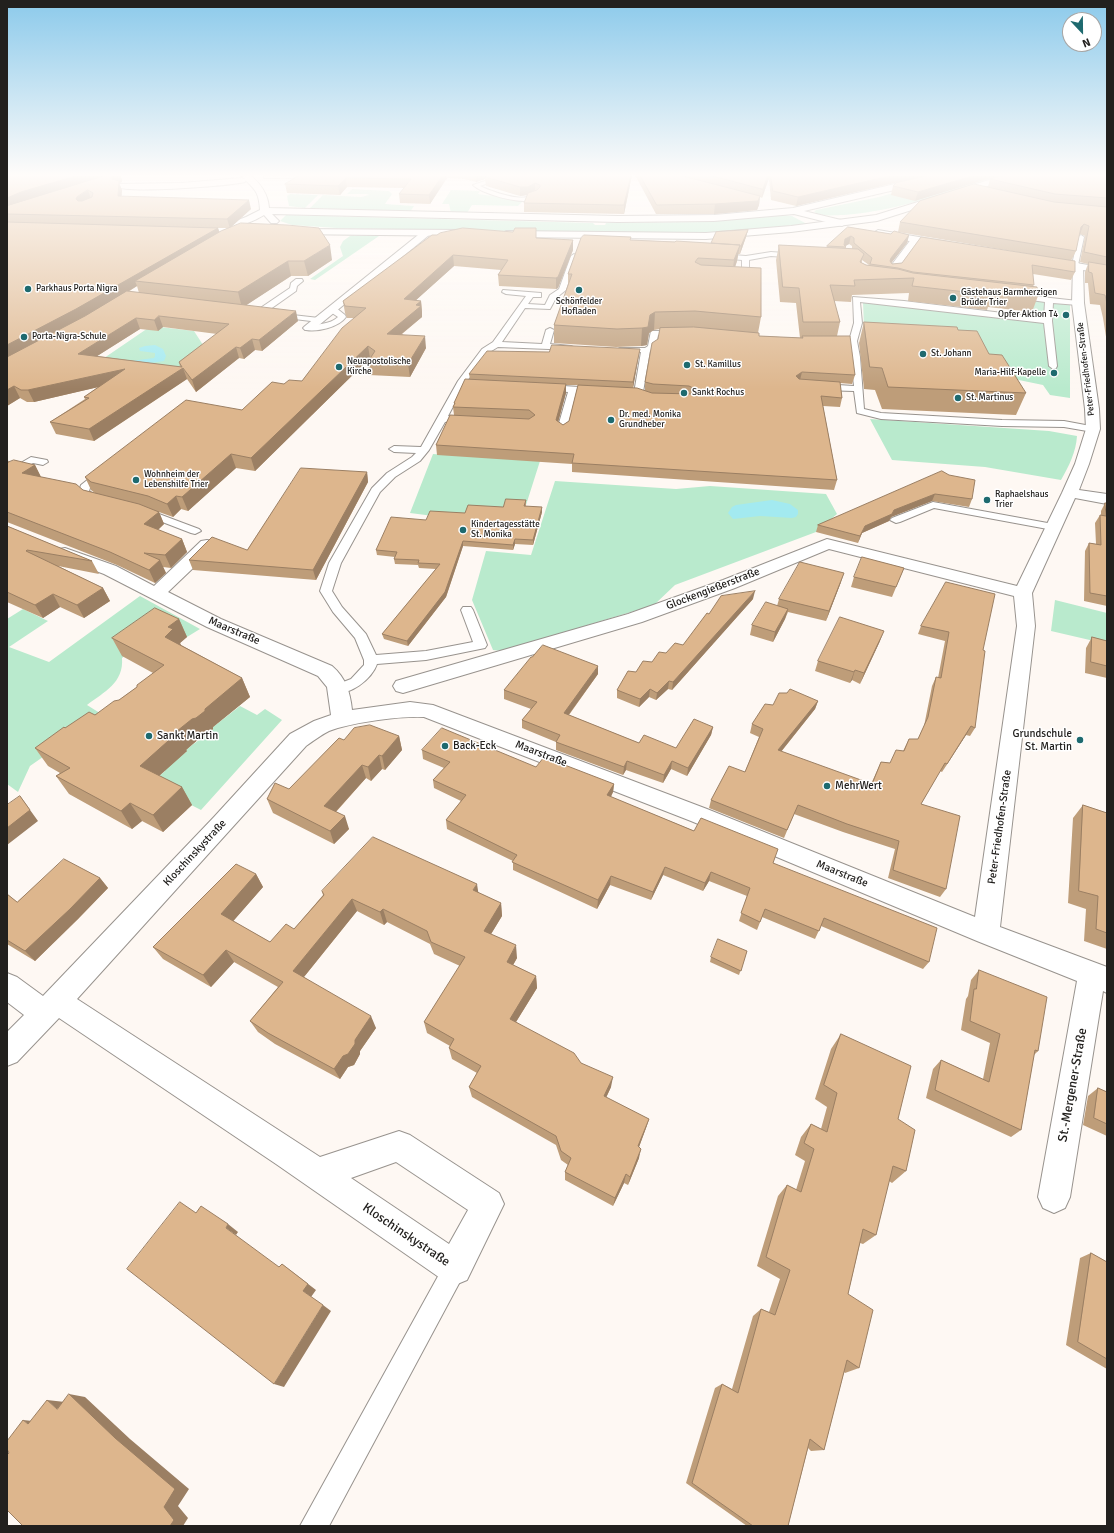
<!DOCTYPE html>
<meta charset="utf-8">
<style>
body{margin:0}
#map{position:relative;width:1114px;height:1533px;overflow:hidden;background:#fef8f3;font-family:Signika,sans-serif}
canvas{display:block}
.frame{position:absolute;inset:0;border:8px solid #22201e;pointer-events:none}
.north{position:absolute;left:1062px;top:12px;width:40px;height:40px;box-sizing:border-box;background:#fff;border:1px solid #a7a6a5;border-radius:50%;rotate:158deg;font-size:11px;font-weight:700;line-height:16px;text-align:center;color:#22201e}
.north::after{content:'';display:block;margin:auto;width:14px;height:18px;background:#1e6a6f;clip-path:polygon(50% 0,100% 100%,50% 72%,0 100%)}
</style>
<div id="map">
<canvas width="1114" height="1533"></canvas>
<div class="frame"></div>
<div class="north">N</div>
</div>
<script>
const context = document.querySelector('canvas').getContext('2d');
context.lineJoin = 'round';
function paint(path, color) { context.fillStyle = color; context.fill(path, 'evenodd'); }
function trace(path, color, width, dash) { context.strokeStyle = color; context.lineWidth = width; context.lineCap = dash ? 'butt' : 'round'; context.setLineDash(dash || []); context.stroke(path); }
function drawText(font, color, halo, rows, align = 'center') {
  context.font = font + ' Signika,sans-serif'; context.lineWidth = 3; context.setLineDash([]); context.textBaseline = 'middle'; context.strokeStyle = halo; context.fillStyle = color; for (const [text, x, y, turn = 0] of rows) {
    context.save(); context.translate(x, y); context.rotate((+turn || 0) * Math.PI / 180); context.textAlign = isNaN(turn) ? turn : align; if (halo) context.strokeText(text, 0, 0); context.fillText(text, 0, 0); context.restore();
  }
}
paint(new Path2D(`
 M957,175H1004C951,190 900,211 844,215C835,215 823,217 814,212L816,210L879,197Z
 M352,189L389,191L392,194L385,204L414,206L410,212L310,208L323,195L361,197L369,195L367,194H347Z
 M451,190L480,191L478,194L524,200L518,206L472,205L467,213H451L449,204H442Z
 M290,194L318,195L305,208L289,206L287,196Z
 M286,215L593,223L595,225H605L606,223L708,222L783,215L792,216L807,224L712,233L682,234L337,228L292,225L280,221Z
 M350,236H379L315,280L310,279L343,256L340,247L343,241Z
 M1032,300L1070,303V398L1050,395L1043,385L980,372L864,326L863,303L909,305L994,318L1035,322Z
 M151,326L194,331L205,348L187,370L88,369Z
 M870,419L1049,431L1077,436C1076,452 1069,466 1061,480L985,467L892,460Z
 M433,454L540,461L526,505L503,514L465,520L410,513Z
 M555,481L676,489L710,486L826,494L837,514L816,532L675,585L654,605L502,651L493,650L472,600L486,551L531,555Z
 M140,596L200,629L187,637L164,626L122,658C124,683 104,692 87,705L103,715L30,766L18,792L7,784V619L23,609L48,621L9,647L49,662Z
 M1055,600L1107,613V644L1051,631Z
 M240,706L257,715L265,709L282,720L201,810L150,784L165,771L162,769L186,752V750C195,742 205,737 213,729V727Z`), '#b9eacd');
paint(new Path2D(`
 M155,345L163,349L166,356L164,361L144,364L123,362L154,358L155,356V353L140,351L139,348L145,346Z
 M772,500L790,504L798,510V514L796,517L792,518L760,516L733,519L728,513L732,507L736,505Z`), '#a3eaf0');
const service = new Path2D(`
 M503,175H511L480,186C490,191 516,200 527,197C530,197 533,194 536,193L539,195C537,197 534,199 531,200C519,204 482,194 473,185Z
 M1081,235L1084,237L1078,265L1075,267L1072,265L1078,237Z
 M771,252L798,254L801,256L798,258L771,256L749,260V280L745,282L733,279L737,277H742V260L719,258L716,256L719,254L746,256Z
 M574,254L577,256L566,290L556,298L550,309L525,308L502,342L542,344L546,330L550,328L554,330L550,344L571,346L575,348L574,350L498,347L488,353L467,381H482L486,384L482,387L464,386L448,416L453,417L455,419L453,421L445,422L429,450L420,461L395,477L380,492L341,563L332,591L342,607L366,634L376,655L426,651L473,642L461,610L463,607H471L473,610L487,645L485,648L426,660L377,664C372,679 349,697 333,692L331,689L333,686L351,679L364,665V660L355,638L333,612L320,591L329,563L372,488L387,473L412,457L416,453L394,452L389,449L394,446L421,447L458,381L482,349L493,342L526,296L506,294L502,292L503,290L541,293V297H533L528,304L545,305L550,295L559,289L571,256Z
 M296,279H302L303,281L297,286L296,291L262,315H256V311L290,288L291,283Z
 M1014,294L1078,301L1082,303L1078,305L1053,303L1052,321L1057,366L1056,368L1053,369L1049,366L1044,323L860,302L862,323L857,341L860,357L864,409L881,413L1002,420L1064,421L1096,427L1098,429L1096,431L1093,432L1064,427L1002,426L881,419L857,413L854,391L821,390L817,387L821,384L854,386L849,341L854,323L853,297L904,301L1044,318L1045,302L1017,298H1014Z
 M329,307H335L345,315L346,317C339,327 318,332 306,330V326C316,324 330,325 338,317L329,311Z
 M275,313L319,318L323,320L319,322L278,317L274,315Z
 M651,331H680L684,333L680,335H658L656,347L650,351L643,392L656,396L658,398L656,400L653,401L635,395L634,393L641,352H620L616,350L620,348H645L648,346Z
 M546,385L597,388L601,391L597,394L577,392L567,430L562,433L557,430L568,392L543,390L542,388Z
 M31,457L47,460L48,462L43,465L33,463L7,478V471Z
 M104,469L109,472L90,488L89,491C94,496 102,496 105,501L104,503C94,506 84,499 79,491L81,485L100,470Z
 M933,502L1053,524L1059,527L1053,530L934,508L900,522L896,523L890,520L892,518Z
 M143,508L199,529L201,531L195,534L191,533L139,513L138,511L139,509Z
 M455,1256L463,1260L467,1268L463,1276L329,1526H300L447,1260Z`);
const pedestrian = new Path2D(`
 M242,178L246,180L245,182C228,186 124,194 115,186L119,184L181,183Z`);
const minor = new Path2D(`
 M241,175H250C261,184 268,194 269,208L618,216L714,215L793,208L933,175H944L925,183L804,211L845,221L847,223L842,226L794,214L714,221L618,222L272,214L279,221L277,223H271L264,215C250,224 212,237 196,233L194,231L196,229L230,223L246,217L260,210C259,189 253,189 241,175Z
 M264,175H371L367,177L267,178H264Z
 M426,230L429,231L431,233L429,235L313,330H305L303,328L305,326L423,231Z
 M915,237L920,240L898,271H890L889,269L890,267L912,238Z
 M1078,263L1083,266L1084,303L1099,409L1100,429L1089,464L1079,490L1107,494V504L1075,498L1032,593L1035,626L1000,927L1107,967V993L1103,991L1070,1197L1065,1208L1054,1213L1043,1208L1038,1197L1077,981L977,941L691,821L424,717C400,716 352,722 329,731C321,735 313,741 306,746L77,999L320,1157L399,1131L410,1135L499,1193L504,1204L467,1280L455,1285L443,1280L276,1164L59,1018L17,1062L7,1066V1032L24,1015L7,1002V973L17,977L43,996L214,817L290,734L314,721L331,715L327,687L318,676L207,627L104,574L59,557L57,553L59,549L65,548L116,566L154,586L201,541L207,540L213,541L215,545L213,549L168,592L221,619L332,666C346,678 350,692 352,710L410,702L433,705L707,809L975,917L1017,626L1014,596L829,549L735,588L642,622L403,693L396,691L393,686L396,681L628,614L723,580L827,539L1017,586L1062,493L1075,464L1086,429L1085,409L1072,303L1073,266ZM396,1162L468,1210L449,1244L351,1178Z`);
const secondary = new Path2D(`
 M1005,175H1017L1016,177L877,221L791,232L706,239L506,237L501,234L506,231L706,233L791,226L876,215Z
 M290,229L470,230L475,233L470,236L287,234L285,232L287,230Z
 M878,230L948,242L953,245L948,248L875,235L873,233Z
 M1045,258L1107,268V274L1041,263L1040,261L1041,259Z`);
trace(service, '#98938e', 2);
trace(pedestrian, '#98938e', 2);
trace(minor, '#98938e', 2);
trace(secondary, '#98938e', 2);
paint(service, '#fff');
paint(pedestrian, '#fff');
paint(minor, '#fff');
paint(secondary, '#fff');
paint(new Path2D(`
 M7,175H120L122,180V182L119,183L122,190L121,197L251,209L231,227L332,260L308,276H291L246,305L298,321L262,351L255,350L244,359L239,358L196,392L187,379L94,441L56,434L50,422L85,399L84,397L98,387L34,402H27L20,398L7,406ZM218,228H228L219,232ZM137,286L139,293L128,292ZM163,327L217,334L179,362L180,367L97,356L140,329L158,331Z
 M300,175H632L624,214L524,212V203L527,195L520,196L486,186L485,179L476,182L464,179L447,178L430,204L400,203L399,194L404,188L347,187L340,195L287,193L285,184Z
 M635,175H928L796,206L771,200L769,178L762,198L760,197L759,205L757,210L714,214H656Z
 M1107,175V343L1103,318L1100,305L1090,304L1088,283H1085V272L1088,264L1080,262L1085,236L1080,234L1079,235L1076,251L1071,261L898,232L900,222L988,187L990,179Z
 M928,176L915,201L891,195L893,186Z
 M848,227L891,234L909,235L907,243L891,263L892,264L902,263L921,237L1075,272L1071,280L1033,274V286L1038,296L1032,312L988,307L987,310L908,301L909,293L852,295L851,302L834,301L840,322L837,336L855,375L852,384L840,383L842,398L840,407L823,406L837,480L834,490L572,472V464L437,455L436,445L454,415L453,407L454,405V403L470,379L469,374L639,354L633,388L645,391V382L658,339L660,329L654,330L649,333L647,345L641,346L616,347L554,343V325L568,288V274L631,240L711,243L748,230L746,237L740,254H738L737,261L735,267L761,317L758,333L759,336L802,338H800L796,303L780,302L776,260L779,245L827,248V246ZM849,244L852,246V249L846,248V247L845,246ZM862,260L869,265H866L862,263ZM566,385H578L569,421L563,425L558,422L566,393Z
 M437,235L536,238L573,240V250L558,288L556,289L499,286L498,275L501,270L454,266L416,300L421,301L422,312V317L402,334L426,348L410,377L369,375L367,363L370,358L255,471L236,468L188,511L181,509L173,517L159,512L164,524L158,530L182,539L187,552L171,568L163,567L166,573L155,583L117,565L7,522V459L9,462L35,465L41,477L83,490L95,493L91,490L85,477L242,410L284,384L302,381L354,318H347L345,313L343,301Z
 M864,322L958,330L989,354L1026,393L1016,415L882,409L875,390L864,389L859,343Z
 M942,471L972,499L969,507L932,501L891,517L889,521L862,533L858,543L816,532L818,525Z
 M367,472L368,482L316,580L193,570L189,560L247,550Z
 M526,500V506L542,512L533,545L515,544L513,550L463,546L446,597L408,646L384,639L382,634L436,569L419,568L418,565L395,564L394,559L395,557L377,555L376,550L426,520L503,507Z
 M1105,503H1107V606L1084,601L1085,551L1089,543L1096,544L1095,523L1100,515H1101V511Z
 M7,526L92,561L99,574L58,566L103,588L110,601L84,618L60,607L43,618L7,602Z
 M904,568L892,597L851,587L854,577Z
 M841,582L826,621L788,612L785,619L773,642L750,635L752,625L777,606L779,599Z
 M946,582L983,650L975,728L970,736L966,735L942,772L940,771L921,804L946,889L940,897L888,878L895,849L843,832L794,814L784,838L709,808L711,800L745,772L759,737L750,733L752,724L818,701L815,709L781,752L871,784L881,762L890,763L903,751L909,739H918L924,726L932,686L936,677L938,678L945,641L918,634L921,626Z
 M753,599L672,690L668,689L656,700L649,697L639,707L617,698V690L636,672L666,653L683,645L709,614Z
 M179,619L187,637L180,643L181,645L242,678L250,697L213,727V729L205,736L201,737L186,750L187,751L159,776L182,787L192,805L163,832L142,821L132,829L69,794L56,776L60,773L48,766L35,748L65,728L95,715L119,700L137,687L153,673L122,656L112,638Z
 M1092,637L1107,641V678L1085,673L1086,648Z
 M880,641L860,684L852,680L850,683L815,671L818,661Z
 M598,674L569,715L639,743L676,748L713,727L711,735L687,776L671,769L663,783L626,770L623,775L556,750V742L522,728V720L531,709L504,699V690Z
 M399,736L402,750L385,770L382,769L371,781L366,778L336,812L349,829L334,844L273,813L267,799L289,789Z
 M422,750L536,767L614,784L613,792L611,797L773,863L929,962L923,969L821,926L815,939L762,917L757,930L739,921L747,896L709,881L703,891L663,875L651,900L610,885L597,909L513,870V861L447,829L446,820L461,801L434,788L433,780L444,768L423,759Z
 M1083,805L1107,813V949L1084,941L1086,909L1068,903L1073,818Z
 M256,874L263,887L233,921L270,942L294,929L323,895L322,891L479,893L501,903L502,916L491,934L517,958L513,965L536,976L537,988L516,1022L581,1063L611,1087L606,1098L649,1119L646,1128L639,1147V1158L628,1185L624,1183L613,1206L565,1180V1172L568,1165L561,1160L556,1145L472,1097L469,1087L477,1073L452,1059L449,1048L450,1046L427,1033L424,1022L460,966L434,954L430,944L387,922L384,925L357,911L304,977L376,1028L360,1051V1054L354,1065L348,1067L340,1079L275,1044L258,1032L250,1021L278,987L234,962L211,987L163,959L153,947Z
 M100,878L108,888L78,919L35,961L7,944V894L17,902Z
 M747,951L739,975L710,962L711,957Z
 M979,970L1038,1051L1034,1055L1021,1130L1011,1137L926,1098L933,1069L941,1060L983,1079L990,1043L961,1030L966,999L968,996L971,980Z
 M841,1034L898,1119L906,1171L892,1183L889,1181L876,1235L863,1244L860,1243L848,1294L859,1368L845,1373L844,1372L824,1450L811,1451L808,1448L788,1526H747L686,1483L715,1388L722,1384L732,1389L753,1316L761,1309L769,1312L780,1279L757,1266L778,1196L787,1185L796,1190L805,1161L795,1155L801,1137L811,1124L821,1129L827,1107L815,1099L831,1049Z
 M1098,1088L1107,1092V1136L1083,1125L1088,1096Z
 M1091,1253L1107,1262V1369L1066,1345L1080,1258Z`), '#be9d79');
paint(new Path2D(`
 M79,175H111L7,208V198L21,192Z
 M116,175H120L122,180V182L119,183L122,190L121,205L111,177Z
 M443,175H447V178L430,204L429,195Z
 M475,175H499L485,177V179L476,182Z
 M631,175H632L624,214V205Z
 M768,175H770L769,178L762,198L763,189Z
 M894,175H928L796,206L798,197Z
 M976,175H1001L915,201L918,192Z
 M346,178L347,187L340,195L338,186Z
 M535,183V192L528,195L520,196V187Z
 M88,190L91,199L80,206L76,199L77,197Z
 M760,196L759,205L757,210L714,214L715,204Z
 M249,200L251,209L230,228L227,219Z
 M1084,224L1080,234L1077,237L1081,227Z
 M218,228L221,237L135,281L137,286L80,320L7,359V345Z
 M748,230L746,237L740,254L741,246Z
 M909,235L907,243L889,266L891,258Z
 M851,236L849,244L844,247L845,239Z
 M573,240V250L558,288L556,289V278Z
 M330,245L332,260L308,276L304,261Z
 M740,245L737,261L732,276L734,260Z
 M453,255L454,266L405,310L404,299Z
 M288,261L291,276L242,308L238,292Z
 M421,301L422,312V317L388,345L387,334L416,305Z
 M296,311L298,321L262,351L259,340Z
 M655,312L654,330L649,333L647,345L641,346L642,328L650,315Z
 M159,316L163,327L158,331L154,320Z
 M136,318L140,329L83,365L78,354Z
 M425,336L426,348L410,377L408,364Z
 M252,339L255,350L244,359L240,348Z
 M368,346L370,358L255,471L251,458Z
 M236,347L239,358L196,392L192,380Z
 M640,349L639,354L633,388V382Z
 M183,368L187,379L94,441L89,429Z
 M125,369L129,380L34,402L28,390Z
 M802,372L800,380L795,385L796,376Z
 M566,384V393L556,430V420Z
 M14,386L20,398L7,406V390Z
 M231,454L236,468L188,511L182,497Z
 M35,465L41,477L22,473Z
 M367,472L368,482L316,580L313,570Z
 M935,494L932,501L891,517L889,521L862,533L858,543L860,536L865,526L894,510Z
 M176,496L181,509L173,517L167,504Z
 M542,507V512L533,545V540Z
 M159,512L164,524L150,537L144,524Z
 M182,539L187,552L171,568L165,555Z
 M515,539V544L513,550V545Z
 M463,541V546L446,597L408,646L407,641Z
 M160,560L166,573L155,583L149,570Z
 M844,573L841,582L826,621L829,611Z
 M103,588L110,601L84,618L77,605Z
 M755,591L753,599L672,690L673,682Z
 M53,594L60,607L43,618L35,605Z
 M788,609L785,619L773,642L775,632Z
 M179,619L187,637L180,643L182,648L165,637L168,627Z
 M884,631L880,641L860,684L864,673Z
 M598,666V674L564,721V713Z
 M855,670L852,680L850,683L854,672Z
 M242,678L250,697L213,727V729L205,736L201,737L186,750L187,751L150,784L140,766L177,731Z
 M669,681L668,689L656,700L657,693Z
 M650,689L649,697L639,707L640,699Z
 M818,701L815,709L775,759L778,750Z
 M971,726L966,735L942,772L947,764Z
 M713,727L711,735L687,776L688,768Z
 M399,736L402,750L385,770L382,756Z
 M379,755L382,769L371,781L368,767Z
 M627,761L626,770L623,775L624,767Z
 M672,761L671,769L663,783L664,775Z
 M362,765L366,778L329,819L324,806Z
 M614,784L613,792L607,804V795Z
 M182,787L192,805L163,832L153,815Z
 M20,796L38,821L7,845V828Z
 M130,803L142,821L132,829L121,811Z
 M345,816L349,829L334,844L330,831Z
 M665,867L663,875L651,900L653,892Z
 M711,872L709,881L703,891L705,883Z
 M256,874L263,887L229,926L221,914Z
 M611,876L610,885L597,909L598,900Z
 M100,878L108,888L78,919L35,961L25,951Z
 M477,884L479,897L473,890Z
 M352,899L357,911L299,983L293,971Z
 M501,903L502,916L485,944L484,931Z
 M383,909L387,922L384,925L380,912Z
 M516,945L517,958L508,974L507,962Z
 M226,950L234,962L211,987L203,975Z
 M536,976L537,988L511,1030L510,1019Z
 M371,1016L376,1028L360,1051V1054L354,1065L348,1067L340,1079L334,1069Z
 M613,1077L611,1087L602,1106L604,1096Z
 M649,1119L646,1128L636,1155L638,1146Z
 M641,1149L639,1158L628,1185L630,1177Z
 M626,1174L624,1183L613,1206L615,1198Z
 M228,1224L238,1232L236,1235L226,1228Z
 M282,1264L316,1290L311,1297L303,1291Z
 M323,1305L331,1311L284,1387L274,1384Z
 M69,1394L85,1397L130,1439L189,1489L178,1506L188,1518L183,1526H170L164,1507Z
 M47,1400L65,1402L57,1409Z
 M23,1420L42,1422L28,1424Z`), '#9b7f63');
const building = new Path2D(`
 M7,175H79L21,192L7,198Z
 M107,175H116L111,177L112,179L119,181L118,196L249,200L227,219L7,214V206ZM88,190L93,193L92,197L82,201H78L76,199L77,197Z
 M300,175H443L429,195L399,194L411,179L346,178L338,186L285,184Z
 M491,175H631L624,205H618L524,203L528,193L537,190L540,187V185L535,183L528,187H520L485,177Z
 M640,175H679L760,196L758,201L715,204L657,205Z
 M709,175H768L763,189Z
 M771,175H894L798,197L773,191Z
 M930,175H976L918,192L893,186L896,183Z
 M1004,175H1107V198L1055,194L990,179Z
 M974,184L1054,202L1107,207V257L1084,252L1089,226L1084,224L1081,227L1076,251L900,222L920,201Z
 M7,222L218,228L76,309L7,345Z
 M241,223L287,225L319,228L330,245L304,261H288L238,292L135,281L221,231Z
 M848,227L891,234L894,231L909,235L891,258L890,261L892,264L902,263L921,237L1075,261V272L1032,265L1034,285L913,272L898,268L870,264L872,258L854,243V238L851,236L845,239L844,245L846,247L827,246Z
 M463,228L513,232L515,228H536V238L573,240L558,277L556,278L498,275L508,260L453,255L404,299L421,301L416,305L421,306L387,334L425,336L408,364L367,363L375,351L368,346L251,458L231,454L182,497L176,496L167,504L148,496L91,482L85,477L186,400L242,410L272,382L284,384L289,380L302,381L342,328L366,308L345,306L343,301L432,235H437L440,233Z
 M748,230L741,246H739L740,245L711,243L716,232Z
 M584,235L631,237L630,240L675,242L676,241L740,245L734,260L698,258L695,262L701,265L761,268V317L695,311L655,312L650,315L648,327L642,328L617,329L554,325L572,274H568L581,238Z
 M779,245L858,249L864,254L860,262L866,265L898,269L913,273L1037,287L1038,296L993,291V295L912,286L914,278L854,280L855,286L830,285L840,322H803L799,288L783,287Z
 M1089,262L1107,265V304L1105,295L1095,293L1092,273L1089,272Z
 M127,291L296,311L259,340L252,339L240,348L236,347L192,380L183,368L89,429L50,422L89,398L84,397L125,369L28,390H21L14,386L7,390V357L85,316ZM159,316L229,324L179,362L182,367L78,354L136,318L154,320Z
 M864,322L957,327L958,330L977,331L989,354L1002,355L1026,393L888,387L882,368L870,367Z
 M694,327L759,333V336L803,338L802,336H850L855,375L802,372L796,376L799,379L840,382L842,398L821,396L837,480L572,463L574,454L436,445L450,415L529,419L535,415L529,410L453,407L455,403H454L465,379L566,384L556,420L563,425L569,421L578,385L637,388L652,393L692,394L695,392L693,388L689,386L653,384L645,382L652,343L658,339L660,328Z
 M552,345L640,349L633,382L469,374L487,351L549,352Z
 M14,460L35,465L22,473L76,484L83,490L139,504L159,512L144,524L182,539L165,555L144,553L160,560L149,570L110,552L7,512V463Z
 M301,468L367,472L313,570L189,560L212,537L247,550Z
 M942,471L949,475L975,480L972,499L935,494L894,510L892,514L865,526L860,536L818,525Z
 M506,499L526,500L524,506L542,507L533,540L515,539L513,545L463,541L445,592L407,641L382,634L440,564L418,563L419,560L394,559L397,552L376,550L391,517L426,520L430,511L465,513L468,505L503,507Z
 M1105,503H1107V596L1090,593L1089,543L1101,545L1100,515L1106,516Z
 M7,526L92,561L27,550L26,551L103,588L77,605L53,594L35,605L7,592Z
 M862,557L904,568L896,587L854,577Z
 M800,562L844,573L829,611L779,599Z
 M946,582L995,594L983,650L985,651L975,728L971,726L947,764L945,763L921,804L960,816L946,889L893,870L899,841L847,824L798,805L787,830L711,800L729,766L745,772L763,729L752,724L765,704L773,705L779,693H787L790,689L818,701L778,750L872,784L881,762L890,763L896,750L904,751L909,739H918L928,717L936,677L941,678L949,632L921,626Z
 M755,591L673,682L669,681L657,693L650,689L640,699L617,690L628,671L636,672L643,661L652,662L659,652L666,653L675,643L683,645L707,613L709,614L721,596Z
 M766,602L788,609L775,632L752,625Z
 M155,608L179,619L168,627L173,629L165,637L242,678L205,709V711L196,718L192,719L177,731V733L140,766L182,787L153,815L130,803L121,811L56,776L70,768L35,748L64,727L65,728L89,712L95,715L114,701L119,700L137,687V685L164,665L112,638Z
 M840,617L884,631L864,673L855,670L854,672L818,661Z
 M1092,637L1107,641V666L1091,662Z
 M543,645L598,666L564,713L639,743L644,735L676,748L694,719L713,727L688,768L672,761L664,775L627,761L624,767L556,742L560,735L522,720L537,702L504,690L531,657H532Z
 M370,725L399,736L382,756L379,755L368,767L362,765L324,806L345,816L330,831L267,799L275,783L289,789L339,738L344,740L354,728Z
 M442,728L536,767L544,757L614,784L607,795L694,831L701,818L778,849L773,863L937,928L929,962L824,918L819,931L765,909L760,922L741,913L750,888L711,872L705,883L665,867L653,892L611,876L598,900L512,862L517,855L446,820L466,795L433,780L450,762L422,750Z
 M20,796L30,810L7,828V805Z
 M1083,805L1107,813V933L1096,929L1098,896L1079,891Z
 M373,837L477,884L473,890L501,903L484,931L516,945L507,962L536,976L510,1019L574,1053L581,1063L613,1077L604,1096L649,1119L638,1146L641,1149L630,1177L626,1174L615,1198L565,1172L571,1158L561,1151L556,1136L469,1087L481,1066L449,1048L454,1039L424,1022L465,957L431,942L427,931L383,909L380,912L352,899L293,971L371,1016L355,1040V1044L348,1054L343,1056L334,1069L268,1033L250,1021L283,982L226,950L203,975L153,947L236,864L256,874L221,914L270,942L286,924L294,929L324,895L322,891Z
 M64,859L100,878L70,909L25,951L7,940V894L17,902Z
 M718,939L747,951L741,971L711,957Z
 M979,970L1047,997L1038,1051L1035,1050L1021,1130L935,1090L941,1060L989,1082L1000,1034L970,1021L974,989H976Z
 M841,1034L911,1066L898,1119L915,1130L906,1171L893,1166L876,1235L863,1229L848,1294L873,1310L859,1368L847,1360L824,1450L810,1439L788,1526H753L692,1483L722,1384L738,1393L761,1309L775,1315L790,1270L766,1257L787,1185L801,1192L814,1149L804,1143L811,1124L827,1132L837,1093L824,1085Z
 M1098,1088L1107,1092V1124L1094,1118Z
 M180,1202L196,1213L201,1206L228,1224L226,1228L279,1267L282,1264L308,1284L303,1291L323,1305L274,1384L127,1269Z
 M1091,1253L1107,1262V1359L1078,1342Z
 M69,1394L115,1438L175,1489L164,1507L174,1520L170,1526H23L7,1510V1455L9,1453L7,1449V1441L23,1420L28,1424L47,1400L57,1409Z`);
paint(building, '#ddb68d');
trace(building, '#9b7f63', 1);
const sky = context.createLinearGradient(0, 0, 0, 389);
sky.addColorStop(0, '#8ccaeb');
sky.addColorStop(0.45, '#fffcfa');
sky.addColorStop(1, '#fffcfa00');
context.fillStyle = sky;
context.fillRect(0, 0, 1114, 389);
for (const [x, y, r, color] of [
 [28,289,4,"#1e6a6f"],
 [579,290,4,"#1e6a6f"],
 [953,298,4,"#1e6a6f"],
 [1066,315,4,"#1e6a6f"],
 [24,337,4,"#1e6a6f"],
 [923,354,4,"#1e6a6f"],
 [687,365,4,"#1e6a6f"],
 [339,367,4,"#1e6a6f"],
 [1054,373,4,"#1e6a6f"],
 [684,393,4,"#1e6a6f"],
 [958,398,4,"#1e6a6f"],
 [611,420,4,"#1e6a6f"],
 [136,480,4,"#1e6a6f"],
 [987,500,4,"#1e6a6f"],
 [463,530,4,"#1e6a6f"],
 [149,736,4,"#1e6a6f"],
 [1080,740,4,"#1e6a6f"],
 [445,746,4,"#1e6a6f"],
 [827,786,4,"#1e6a6f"]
]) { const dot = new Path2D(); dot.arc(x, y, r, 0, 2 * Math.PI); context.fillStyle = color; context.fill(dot); trace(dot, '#fff', 1.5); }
drawText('9px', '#22201e', '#fff', [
 ["Parkhaus Porta Nigra",36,289],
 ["Gästehaus Barmherzigen",961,293],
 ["Brüder Trier",961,303],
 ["Schönfelder",579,302,"center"],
 ["Hofladen",579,312,"center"],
 ["Opfer Aktion T4",1058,315,"right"],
 ["Porta-Nigra-Schule",32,337],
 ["St. Johann",931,354],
 ["Neuapostolische",347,362],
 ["Kirche",347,372],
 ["St. Kamillus",695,365],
 ["Maria-Hilf-Kapelle",1046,373,"right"],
 ["Sankt Rochus",692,393],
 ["St. Martinus",966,398],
 ["Dr. med. Monika",619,415],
 ["Grundheber",619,425],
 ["Wohnheim der",144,475],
 ["Lebenshilfe Trier",144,485],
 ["Raphaelshaus",995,495],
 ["Trier",995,505],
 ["Kindertagesstätte",471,525],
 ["St. Monika",471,535]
], 'left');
drawText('9px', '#22201e', '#fff', [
 ["Peter-Friedhofen-Straße",1086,369,-97]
]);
drawText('11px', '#22201e', '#fff', [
 ["Glockengießerstraße",713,589,-21],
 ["Maarstraße",234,631,23],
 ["Maarstraße",541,754,21],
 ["Peter-Friedhofen-Straße",1000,827,-82],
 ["Kloschinskystraße",195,853,-47],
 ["Maarstraße",842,874,22]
]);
drawText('11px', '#22201e', '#fff', [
 ["Grundschule",1072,734,"right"],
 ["St. Martin",1072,747,"right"],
 ["Sankt Martin",157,736],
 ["Back-Eck",453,746],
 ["MehrWert",835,786]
], 'left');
drawText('13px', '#22201e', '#fff', [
 ["St.-Mergener-Straße",1073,1085,-80],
 ["Kloschinskystraße",406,1235,34]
]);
</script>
